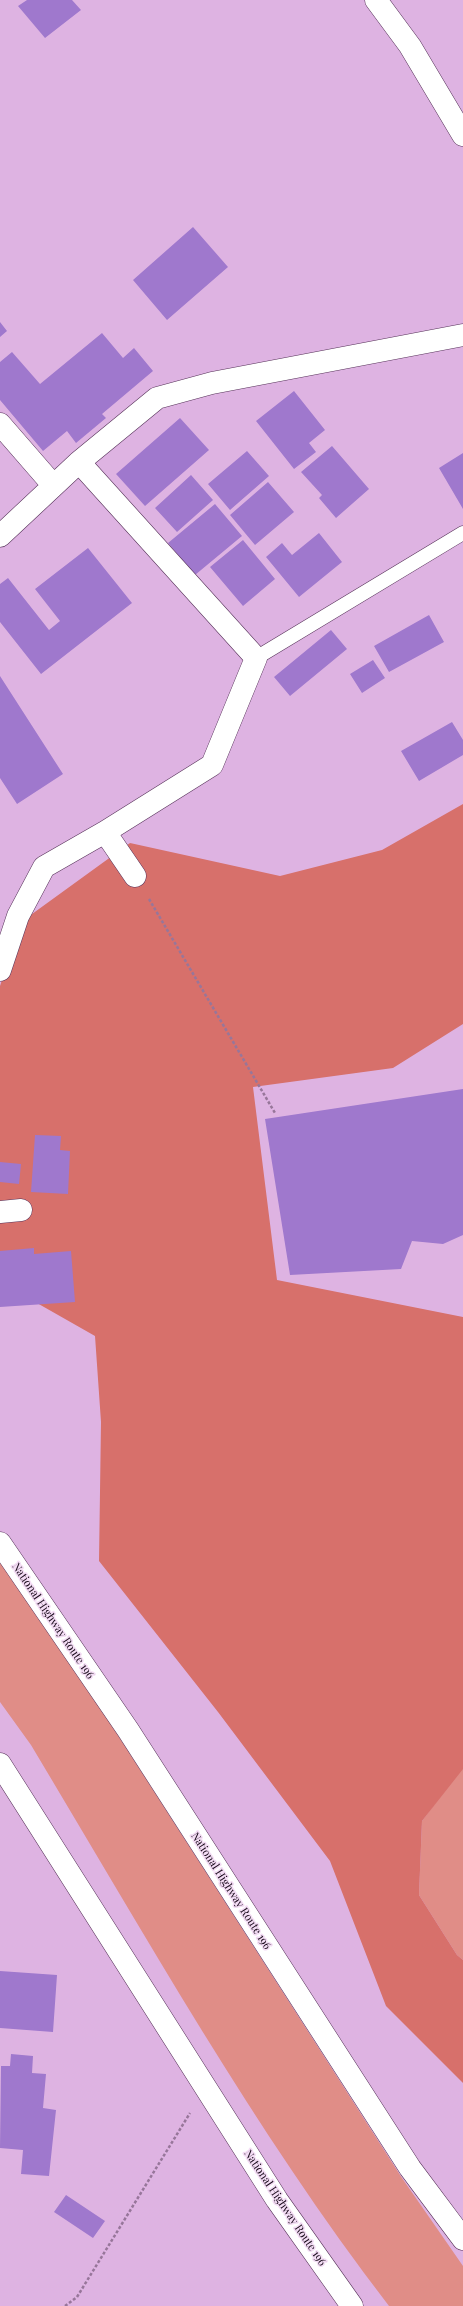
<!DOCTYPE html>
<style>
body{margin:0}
canvas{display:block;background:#deb3e2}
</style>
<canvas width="463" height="2306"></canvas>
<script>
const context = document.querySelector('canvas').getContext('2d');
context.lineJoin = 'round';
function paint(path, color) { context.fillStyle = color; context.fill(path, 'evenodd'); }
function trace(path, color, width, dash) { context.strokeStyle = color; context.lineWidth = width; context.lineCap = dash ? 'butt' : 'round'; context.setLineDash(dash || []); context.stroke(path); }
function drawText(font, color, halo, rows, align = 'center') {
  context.font = font + ' "Playfair Display",serif'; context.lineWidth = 3; context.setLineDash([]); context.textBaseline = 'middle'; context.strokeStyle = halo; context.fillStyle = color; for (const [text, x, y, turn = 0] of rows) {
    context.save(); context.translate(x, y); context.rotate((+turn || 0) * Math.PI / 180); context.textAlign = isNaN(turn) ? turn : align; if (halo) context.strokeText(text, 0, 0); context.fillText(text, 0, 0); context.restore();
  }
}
paint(new Path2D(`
 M0,1560L109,1721L402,2178L463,2266V2306H389C254,2130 145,1935 31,1745L0,1702Z
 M463,1766V1960L457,1955L419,1895L422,1821Z`), '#e08d87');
paint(new Path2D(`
 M463,804V1024L393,1068L253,1087L277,1280L463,1317V1769L422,1821L419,1895L457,1955L463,1960V2083L386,2006L330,1861L218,1712L99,1561L101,1422L95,1336L0,1282V986L21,922L130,843L280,876L382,850Z`), '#d7706b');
paint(new Path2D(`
 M27,0H72L81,10L45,38L18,6Z
 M193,227L228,267L167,320L133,280Z
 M0,322L7,331L0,337Z
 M102,333L123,358L134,348L153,371L102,414L106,418L76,443L67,431L43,451L0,400V362L12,352L40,384Z
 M294,391L325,430L309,443L316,452L294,469L256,421Z
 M180,418L209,450L145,506L116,474Z
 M332,446L369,489L336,518L319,498L322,495L301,472Z
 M247,451L269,476L230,510L208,484Z
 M463,453V509L439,468Z
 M191,475L213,500L177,532L155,508Z
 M268,482L294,512L255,545L230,515Z
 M215,504L242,536L195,575L168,543Z
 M319,533L342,562L299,597L266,557L282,543L292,555Z
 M243,540L275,579L243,606L210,567Z
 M88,548L132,603L41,674L0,622V584L8,578L49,630L60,621L35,589Z
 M429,615L444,642L389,672L374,646Z
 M331,630L347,649L290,696L274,677Z
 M373,660L385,678L362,693L350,674Z
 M0,676L63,774L17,804L0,778Z
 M452,722L463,740V755L419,781L401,751Z
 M463,1089V1235L443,1244L412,1241L401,1269L290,1275L265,1119Z
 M35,1135L61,1136L60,1150L70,1151L68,1194L31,1192Z
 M0,1162L21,1164L19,1184L0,1182Z
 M34,1248V1254L71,1251L75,1302L0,1307V1251Z
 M0,1971L57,1975L53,2032L0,2028Z
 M11,2054L33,2056L32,2073L46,2074L43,2108L56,2110L49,2176L21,2174L23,2150L0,2148L1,2066H10Z
 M66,2195L105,2221L93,2238L54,2212Z`), '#9f78cd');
const service = new Path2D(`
 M256,658L463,533`);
const minor = new Path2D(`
 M376,0L410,46L463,135
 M0,424L53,485
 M79,462L256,658L212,765L105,832L135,876
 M0,536L79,462L157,398L212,383L463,335
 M0,970L18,916L44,867L105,832
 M0,1212L21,1210`);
const trunk = new Path2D(`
 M0,1543L128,1730L410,2168L463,2239
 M0,1764L277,2200L352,2306`);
trace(service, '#563259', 15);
trace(minor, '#563259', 23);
trace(trunk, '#563259', 23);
trace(new Path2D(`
 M149,899L275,1113
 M65,2306L77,2297L190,2113`), '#97769a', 2.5, [3, 2]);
trace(service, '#fff', 14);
trace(minor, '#fff', 22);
trace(trunk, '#fff', 22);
drawText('11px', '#170919', '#f3dcf4', [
 ["National Highway Route 196",53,1621,56],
 ["National Highway Route 196",231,1891,57],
 ["National Highway Route 196",285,2208,56]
]);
</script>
